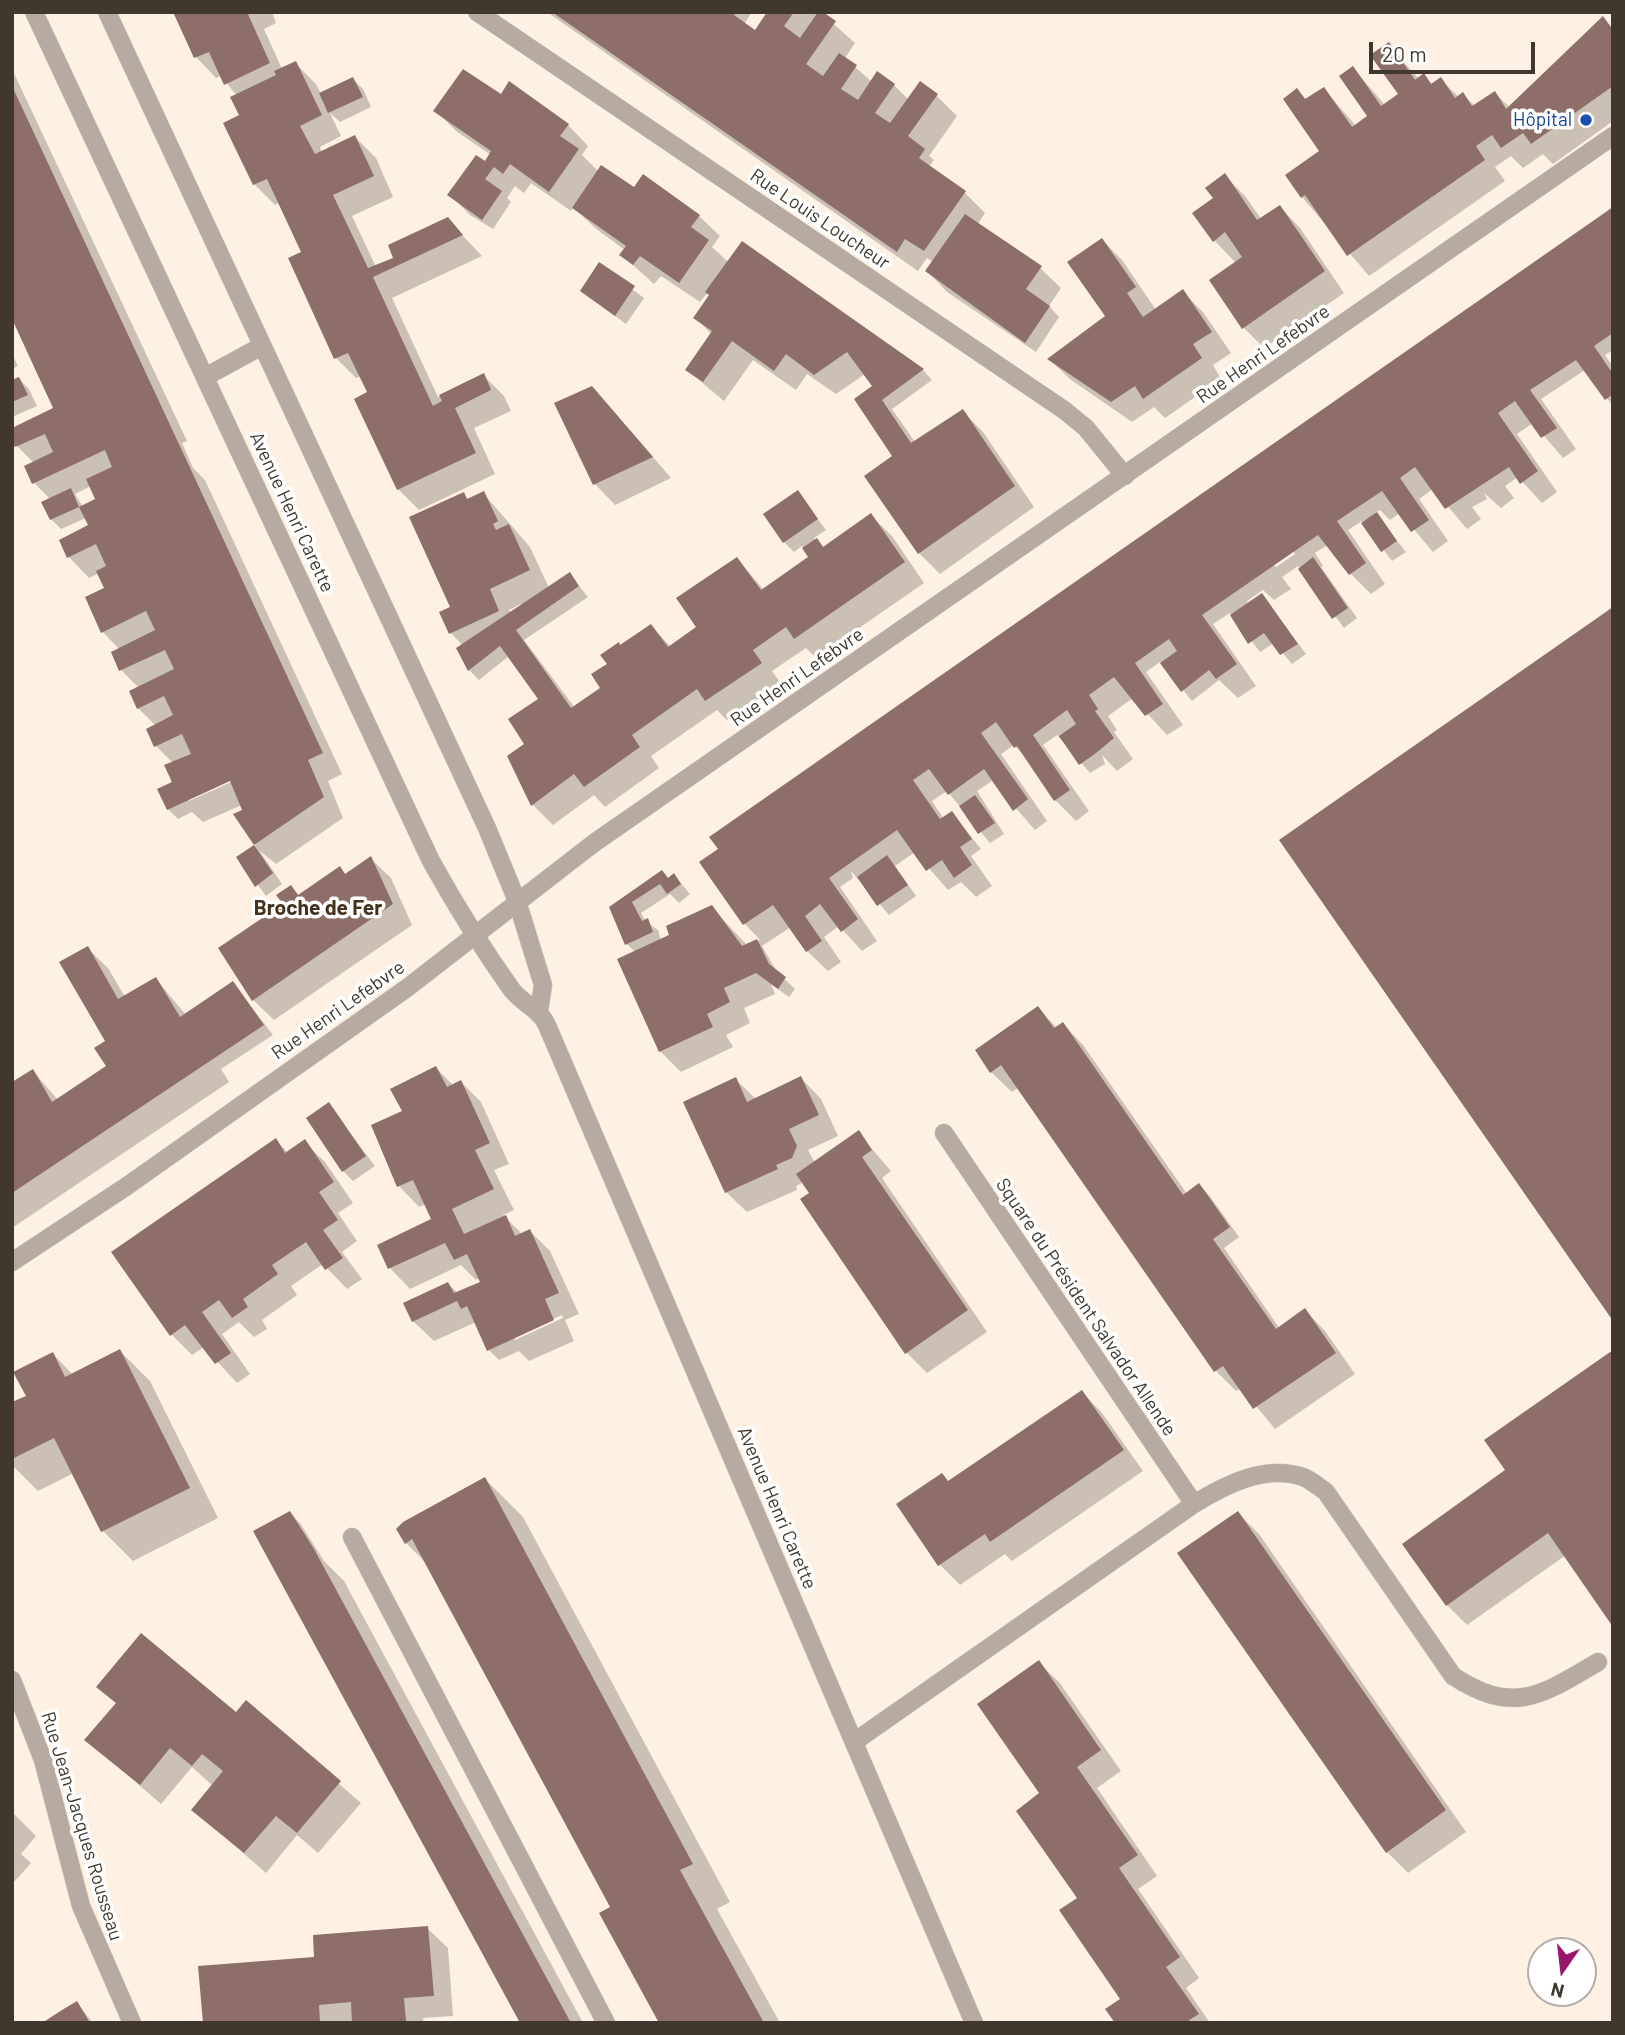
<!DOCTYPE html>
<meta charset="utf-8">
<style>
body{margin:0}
#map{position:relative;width:1625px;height:2035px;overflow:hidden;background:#fef0e2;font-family:Barlow,sans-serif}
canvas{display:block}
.frame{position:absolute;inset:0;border:14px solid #40382e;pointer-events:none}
.north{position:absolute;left:1527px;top:1937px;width:70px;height:70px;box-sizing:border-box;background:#fff;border:2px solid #b3afab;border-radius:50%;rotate:194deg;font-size:19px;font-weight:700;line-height:28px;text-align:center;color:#40382e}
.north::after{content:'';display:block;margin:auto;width:24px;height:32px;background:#9a166a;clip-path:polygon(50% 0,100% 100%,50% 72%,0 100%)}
.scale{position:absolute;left:1369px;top:42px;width:166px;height:32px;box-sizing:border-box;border:4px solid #40382e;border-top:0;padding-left:9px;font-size:21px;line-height:24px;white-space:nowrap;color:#40382e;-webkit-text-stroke:5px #fff;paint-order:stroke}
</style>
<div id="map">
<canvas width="1625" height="2035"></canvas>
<div class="frame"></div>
<div class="north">N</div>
<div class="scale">20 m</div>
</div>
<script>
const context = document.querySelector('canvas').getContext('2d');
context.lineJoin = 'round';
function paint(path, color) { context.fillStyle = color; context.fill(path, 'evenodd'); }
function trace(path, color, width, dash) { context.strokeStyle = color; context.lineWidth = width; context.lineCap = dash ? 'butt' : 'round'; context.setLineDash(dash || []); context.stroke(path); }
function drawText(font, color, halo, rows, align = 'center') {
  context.font = font + ' Barlow,sans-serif'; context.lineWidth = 7; context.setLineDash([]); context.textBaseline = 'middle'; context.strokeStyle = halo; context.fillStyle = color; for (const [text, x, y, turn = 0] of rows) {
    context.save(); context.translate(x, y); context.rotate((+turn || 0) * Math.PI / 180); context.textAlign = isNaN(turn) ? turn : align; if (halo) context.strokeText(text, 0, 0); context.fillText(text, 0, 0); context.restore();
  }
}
paint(new Path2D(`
 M175,12H272L276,23L264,29L282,69L295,63L316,84L321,94L353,79L363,89L371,107L340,122L330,113L341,136L320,147L322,153L355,137L376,158L393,197L352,216L376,267L395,258L447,219L482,256L392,298L438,397L483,375L504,396L511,411L474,428L495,474L419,510L398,489L369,393L361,376L356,378L336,358L303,253L280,202L275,205L254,184L237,96L221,76L216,78L196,57Z
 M547,12H752L744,24L755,33L769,12H814L818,16L820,12L855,43L845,58L872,82L894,85L909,100L937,96L957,116L929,156L934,160L929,167L965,193L985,213L977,225L1040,268L1061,288L1049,306L1059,317L1036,352L947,292L927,271L933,262L927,258L918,271Z
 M1603,19L1613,28V121L1553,164L1543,154L1523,168L1511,156L1495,167L1505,181L1369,276L1302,197L1322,152L1297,90L1307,100L1324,89L1356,126L1369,116L1353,68L1385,105L1400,95L1388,45L1419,79L1424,75L1433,85L1441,80L1459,97L1463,95L1475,106L1495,93L1510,108Z
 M12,69L187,441L182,443L193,468L205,480L342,774L328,781L343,818L276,864L259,850L282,884L266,896L238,858L256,845L236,815L244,810L242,805L203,822L192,812L178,819L168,809L173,763L156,746V726L138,708L139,688L121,670L120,650L103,632L107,589L99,573L89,578L69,557L90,526L86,518L61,529L51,519L50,499L34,483V463L17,446L56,409L12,315ZM91,486L99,499L83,507L75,494ZM237,776L238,779L189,801V797Z
 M501,97L568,125L588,146L582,155L599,172L634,190L644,176L699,216L720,236L712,247L728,262L742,243L923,370L932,380L892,409L915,442L962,411L983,432L1034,507L940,574L919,553L866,477L895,456L874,387L865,374L836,394L807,374L796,390L753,360L724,401L687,370L712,335L696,318L711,295L708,292L700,302L661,276L654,284L622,255L625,250L595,228L573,207L571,211L531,183L524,193L515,186L507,198L511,202L493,229L470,215L450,195L491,155L456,131L436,111Z
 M1225,176L1245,196L1262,220L1280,207L1300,228L1344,293L1264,348L1244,328L1236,263L1214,240L1216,198Z
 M1613,209V350L1605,355L1613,367V406L1585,370L1541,399L1576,449L1563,458L1533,423L1517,434L1557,492L1542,503L1518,477L1505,486L1514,498L1501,508L1484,493L1487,499L1472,507L1481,519L1467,529L1433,489L1419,499L1448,541L1433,552L1400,513L1390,520L1380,510L1375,513L1406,552L1392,561L1362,521L1348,530L1385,584L1371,594L1350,573L1329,544L1315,553L1323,566L1321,567L1357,618L1344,628L1298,566L1282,577L1291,589L1274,600L1263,590L1247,601L1248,604L1262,595L1306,654L1292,664L1274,643L1260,652L1230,613L1213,624L1256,686L1238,698L1219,680L1192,701L1160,662L1146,672L1183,725L1167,735L1133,698L1108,716L1117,730L1114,732L1133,759L1117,771L1102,755L1105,764L1090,773L1057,735L1043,745L1089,811L1076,821L1055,800L1029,761L1014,745L1001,754L1047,821L1035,830L992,781L977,791L1004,834L990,843L947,791L932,801L944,819L952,813L981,849L971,856L992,886L976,897L961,882L948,890L915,852L895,866L916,896L889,915L851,871L853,878L840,887L877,941L862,951L839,926L824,937L841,962L828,971L807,951L791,927L762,946L777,972L795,989L789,997L771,984L775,994L744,1008L750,1023L726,1035L733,1047L681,1072L660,1051L635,952L627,944L611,907L674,875L690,894L679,903L670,894L641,913L646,922L658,930L661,940L711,907L747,945L760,940L745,924L702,862ZM1293,551L1295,554L1276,567L1273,564Z
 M1102,240L1122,260L1156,310L1183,292L1203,312L1231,353L1213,365L1221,379L1165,418L1154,407L1132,422L1070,379L1049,359L1107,317Z
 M600,265L644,298L626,324L582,291Z
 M12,354L18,366L12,369Z
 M19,379L29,389L37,406L12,417V382Z
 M630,430L671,478L615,505L595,484Z
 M483,493L530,547L549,588L569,574L588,597L524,640L575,708L602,688L609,664L621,647L651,626L671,647L699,628L737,559L764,590L810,558L802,546L794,552L784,542L798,493L826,530L814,538L825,548L871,516L892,536L924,583L816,658L806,648L772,671L781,684L727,720L717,710L651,756L659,768L605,807L594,795L553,825L532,804L527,745L540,699L509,656L479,680L469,670L458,649L463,646L451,633L442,613L452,608L463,494L469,500ZM521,604L522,606L511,614L509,610Z
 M370,858L391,878L412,925L274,1020L253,1000L291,888L299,896L339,868L346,875Z
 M87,948L108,968L125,997L156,979L186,1015L233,983L273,1035L221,1069L229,1082L12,1228V1084L33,1071L58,1100L108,1067L107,1042Z
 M1038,1008L1057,1028L1063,1024L1083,1045L1187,1194L1199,1185L1209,1195L1239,1237L1224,1248L1280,1329L1305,1310L1325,1331L1355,1374L1275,1429L1241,1388L1236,1391L1216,1371L1019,1087L1012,1092L991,1072Z
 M436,1068L454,1086L461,1082L481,1102L509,1164L494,1170L514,1210L503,1215L522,1234L530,1231L550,1251L579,1314L565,1320L574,1341L529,1361L519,1351L499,1360L489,1350L476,1322L434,1341L413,1321L448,1284L458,1293L482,1283L480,1278L476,1280L461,1265L410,1289L390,1268L379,1246L433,1220L426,1204L419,1207L399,1186L404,1112ZM562,1315L563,1318L515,1340V1336Z
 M801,1078L821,1099L838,1136L808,1150L815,1163L858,1133L891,1171L882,1178L987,1332L927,1373L907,1353L804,1182L796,1186L797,1190L747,1212L726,1192L735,1079L756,1099Z
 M328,1104L375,1166L353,1181L343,1171Z
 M276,1140L288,1153L304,1142L325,1162L353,1203L338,1213L357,1241L342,1252L362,1279L347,1289L323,1264L291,1286L297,1295L262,1320L267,1329L254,1337L239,1322L222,1334L250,1374L237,1383L204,1347L192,1355L171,1334Z
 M120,1351L150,1381L218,1518L133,1561L103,1531L74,1473L38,1491L12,1465V1404L29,1396L53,1354L73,1375Z
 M1082,1392L1102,1413L1143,1471L1012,1561L1005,1554L960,1585L940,1565L949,1482Z
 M1507,1470L1566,1555L1467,1625L1447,1605Z
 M485,1479L523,1517L730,1902L717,1909L780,2023H661L613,1907L428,1565L406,1543Z
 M290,1513L300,1523L324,1561L344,1581L583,2023H522Z
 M1238,1513L1259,1534L1466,1832L1408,1873L1387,1852Z
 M1038,1662L1059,1682L1121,1771L1097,1788L1157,1876L1138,1889L1199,1978L1186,1988L1210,2023H1117L1123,1999L1079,1898L1042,1794Z
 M99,1686L236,1714L246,1703L361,1803L318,1853L297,1835L266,1873L194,1810L213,1786L192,1767L161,1804L87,1740L117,1704Z
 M12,1812L36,1836L21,1854L31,1863L15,1881L12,1880Z
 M427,1928L448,1948L453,2016L423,2018L424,2023H205L316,1959Z
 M77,2003L93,2023H46Z`), '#0003');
paint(new Path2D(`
 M173,12H247L270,63L224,85L209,52L194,58Z
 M552,12H736L734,15L755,30L767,12H794L784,26L800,38L818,12H823L836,21L806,64L823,76L839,53L857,65L841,89L858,100L877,71L895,84L875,113L890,123L920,81L938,94L908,136L925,149L919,158L966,191L924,251L905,239L897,252Z
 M1603,16L1613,30V86L1531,144L1523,133L1501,148L1492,135L1476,146L1485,160L1347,256L1305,195L1301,198L1285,175L1319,151L1283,99L1297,88L1305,99L1324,87L1352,127L1367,116L1339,76L1353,66L1381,106L1398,94L1370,55L1389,42L1415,80L1424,73L1431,84L1441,77L1455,98L1463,92L1472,106L1495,91L1506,109Z
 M296,61L322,115L300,126L315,154L355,135L374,176L333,195L368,268L393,258L388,245L448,217L463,235L373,277L433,406L442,401L439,395L484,373L491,390L455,408L476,453L397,490L354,399L367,392L348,353L334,359L288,258L301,252L267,179L253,185L223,123L239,115L230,97L276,75L274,71Z
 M463,69L501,94L509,81L569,124L560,136L579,149L549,192L510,164L503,174L494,167L485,179L502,191L482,220L447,195L476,155L485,161L491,151L433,111Z
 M353,77L363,97L328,113L319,93Z
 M12,86L323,753L308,760L324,797L254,845L233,814L242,810L230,781L167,810L157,789L172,782L164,765L191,754L182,734L154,747L146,729L173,715L164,696L137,709L129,691L174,669L165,650L119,671L111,652L155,630L146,611L101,633L85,597L104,588L96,571L106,566L96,544L67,558L59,540L88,525L79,507L95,499L86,479L112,467L105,450L32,484L24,466L53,452L45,434L15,447L12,441V428L53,408L12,319Z
 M601,165L634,187L643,174L700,215L691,227L709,240L679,283L640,256L633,265L619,255L626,246L572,208Z
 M1225,173L1257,220L1280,205L1325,271L1242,329L1209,280L1242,257L1225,232L1213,242L1192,213L1213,198L1205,188Z
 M1613,207V333L1594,346L1613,374V394L1605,400L1576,360L1530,390L1557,428L1541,438L1515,401L1498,413L1538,471L1520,484L1509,467L1445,509L1415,467L1400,478L1429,520L1411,532L1382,491L1337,521L1366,563L1349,575L1318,535L1202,615L1237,664L1216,679L1209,670L1181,692L1160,663L1177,651L1169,639L1135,663L1163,704L1145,716L1114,677L1089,695L1098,709L1095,711L1114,738L1096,753L1079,765L1059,736L1076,724L1067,710L1033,735L1070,790L1054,801L1017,746L1014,748L996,722L981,733L1028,799L1013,811L984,769L948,795L929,769L913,780L940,819L952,811L972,839L960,847L972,865L954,878L942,860L926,871L897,830L829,878L858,919L841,932L820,904L805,916L822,941L806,952L773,905L743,925L699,862L718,849L709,837Z
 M965,214L1042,266L1026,289L1050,306L1025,343L925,271Z
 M1102,238L1136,287L1127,293L1143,317L1183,289L1212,332L1193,344L1202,358L1143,399L1135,386L1111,402L1047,359L1105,316L1067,262Z
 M742,241L924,369L882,400L911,443L963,409L1015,486L918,554L864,476L892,456L854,399L872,386L847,352L814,375L786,354L774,371L732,341L703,382L685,370L712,331L693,318L709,295L705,292Z
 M599,262L635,286L615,316L580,291Z
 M19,377L28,395L12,402V380Z
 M592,386L653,457L593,485L554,403Z
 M71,488L79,507L50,520L41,502Z
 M798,490L818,519L783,543L763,514Z
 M484,491L498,521L493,524L496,530L509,524L530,570L490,589L499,611L449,634L439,612L450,607L409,517L464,492L467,499Z
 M1377,512L1397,541L1381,552L1361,523Z
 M871,513L905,562L794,639L786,627L753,650L762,663L705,701L697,689L632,735L640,747L584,787L574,774L531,806L507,756L524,744L508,719L538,699L500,646L468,671L456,648L570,572L579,586L516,630L571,708L600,688L591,674L607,664L600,655L619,642L620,645L651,624L668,647L696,627L676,598L737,557L761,590L808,557L802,548L817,538L823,547Z
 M1313,557L1348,608L1332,619L1298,569Z
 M1262,593L1298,644L1280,655L1264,633L1248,644L1230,615Z
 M1613,607V1321L1279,840Z
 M975,795L995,823L978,834L959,806Z
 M254,845L273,873L255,887L236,857Z
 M887,855L908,885L877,906L857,877Z
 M371,856L393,904L252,1001L218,948L283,904L276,895L291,885L298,895L340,866L345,874Z
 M662,870L668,878L674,873L681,884L667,894L660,884L632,902L642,921L648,918L653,932L625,945L609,907Z
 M712,905L742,946L757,939L769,964L786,977L778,989L756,973L724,988L730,1002L707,1014L713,1027L659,1052L617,959L669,935L666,926Z
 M88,946L118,999L156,977L180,1017L233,981L264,1025L12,1193V1082L33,1069L52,1102L106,1066L94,1048L105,1041L59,962Z
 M1038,1006L1054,1028L1063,1022L1183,1195L1199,1183L1230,1227L1213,1239L1276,1329L1305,1308L1336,1353L1253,1409L1223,1366L1214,1372L1001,1065L990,1073L975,1050Z
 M436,1066L447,1087L461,1080L490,1143L475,1150L494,1189L452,1209L464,1234L506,1215L515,1236L530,1229L559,1293L545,1299L554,1320L487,1351L467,1306L461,1309L457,1301L412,1322L403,1303L448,1282L454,1293L480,1282L467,1254L454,1260L445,1243L388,1269L377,1245L431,1219L413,1180L397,1187L371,1125L402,1111L390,1089Z
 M801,1076L819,1115L789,1129L797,1146L792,1158L776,1165L778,1169L725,1193L683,1102L736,1077L747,1102Z
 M329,1102L366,1156L342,1172L306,1118Z
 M859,1130L872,1150L862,1157L968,1310L905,1354L800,1199L809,1193L796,1174Z
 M276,1138L285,1153L305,1139L334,1182L319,1192L338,1220L323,1230L343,1258L325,1270L306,1242L272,1265L278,1274L243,1299L248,1307L232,1318L219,1300L202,1312L231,1353L215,1364L185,1325L170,1336L111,1252Z
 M120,1349L190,1488L101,1532L54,1438L12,1459V1402L26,1396L13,1372L53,1352L65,1377Z
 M1613,1350V1627L1548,1533L1446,1606L1402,1544L1505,1470L1484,1440Z
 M1082,1390L1124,1450L990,1542L985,1534L938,1566L896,1504L942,1473L948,1481Z
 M485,1477L693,1864L680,1870L764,2023H659L599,1913L610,1907L412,1539L405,1544L396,1529L403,1522Z
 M290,1511L314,1549L571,2023H520L253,1531Z
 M1238,1511L1446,1810L1386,1853L1177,1553Z
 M141,1633L236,1712L246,1700L341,1781L297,1833L276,1816L244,1853L191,1810L223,1771L202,1754L192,1766L170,1748L140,1785L84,1740L116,1703L96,1687Z
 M1039,1660L1101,1750L1077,1767L1138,1855L1119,1868L1180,1957L1166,1967L1199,2014L1189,2020L1191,2023H1115L1105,2009L1120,1999L1059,1910L1077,1898L1016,1811L1039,1793L977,1704Z
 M428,1926L434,1996L404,1998L406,2021L352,2023L351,2002L319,2005L320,2023H203L198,1966L314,1957L313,1935Z
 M77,2001L90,2023H42L62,2010Z`), '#8d6e69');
const service = new Path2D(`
 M352,1537L606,2023`);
const minor = new Path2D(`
 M477,12L1064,410L1086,428L1125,476
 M944,1133L1194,1504C1225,1485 1265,1464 1303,1477C1311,1480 1319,1487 1326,1492L1453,1676C1514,1716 1542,1695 1598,1662
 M12,1262L127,1186L407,988L594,843L1613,136
 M12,1680L43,1760L81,1906L132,2023
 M854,1742L1194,1504`);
const tertiary = new Path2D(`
 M34,12L431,861C456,906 482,948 512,990C523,1004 538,1008 546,1023L974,2023
 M107,12L487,828L517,901L543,985L539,1011
 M205,377L262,346`);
trace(service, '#d8cbbe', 19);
trace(minor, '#d8cbbe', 19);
trace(tertiary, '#d8cbbe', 19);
trace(service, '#b6aaa2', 18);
trace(minor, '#b6aaa2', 18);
trace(tertiary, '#b6aaa2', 18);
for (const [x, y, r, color] of [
 [1586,120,7,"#1a4fb4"]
]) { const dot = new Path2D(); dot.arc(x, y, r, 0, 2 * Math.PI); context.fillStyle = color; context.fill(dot); trace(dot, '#fff', 2.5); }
drawText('19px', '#164399', '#fff', [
 ["Hôpital",1572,120]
], 'right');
drawText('19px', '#40382e', '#fff', [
 ["Rue Louis Loucheur",820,219,34],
 ["Rue Henri Lefebvre",1263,354,-35],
 ["Avenue Henri Carette",292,512,65],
 ["Rue Henri Lefebvre",797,677,-35],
 ["Rue Henri Lefebvre",338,1010,-35],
 ["Square du Président Salvador Allende",1086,1307,56],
 ["Avenue Henri Carette",777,1508,67],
 ["Rue Jean-Jacques Rousseau",82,1826,73]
]);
drawText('bold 21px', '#43311e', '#fff', [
 ["Broche de Fer",318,908]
]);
</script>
